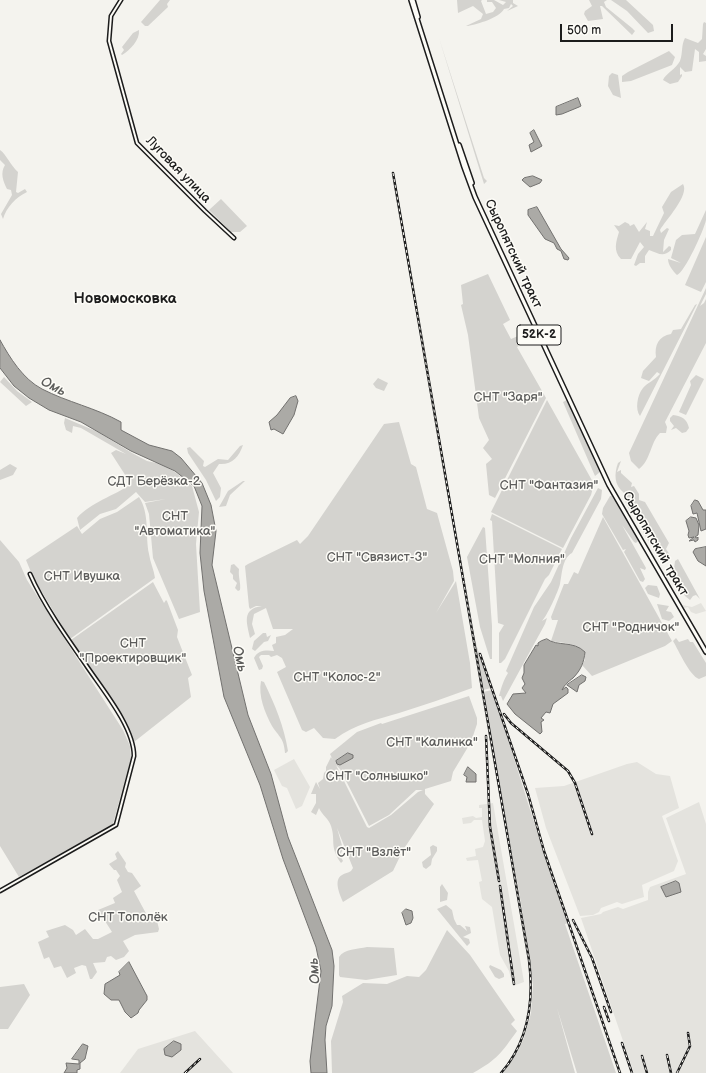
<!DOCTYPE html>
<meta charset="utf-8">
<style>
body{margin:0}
#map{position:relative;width:706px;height:1073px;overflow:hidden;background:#f4f3ee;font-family:"Balsamiq Sans",sans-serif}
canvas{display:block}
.scale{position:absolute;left:560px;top:24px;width:113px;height:18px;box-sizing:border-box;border:2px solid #1c1c1c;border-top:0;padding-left:5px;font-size:12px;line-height:14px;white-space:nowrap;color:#1c1c1c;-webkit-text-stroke:3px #fdfcf7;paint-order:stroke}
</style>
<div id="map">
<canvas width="706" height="1073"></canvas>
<div class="scale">500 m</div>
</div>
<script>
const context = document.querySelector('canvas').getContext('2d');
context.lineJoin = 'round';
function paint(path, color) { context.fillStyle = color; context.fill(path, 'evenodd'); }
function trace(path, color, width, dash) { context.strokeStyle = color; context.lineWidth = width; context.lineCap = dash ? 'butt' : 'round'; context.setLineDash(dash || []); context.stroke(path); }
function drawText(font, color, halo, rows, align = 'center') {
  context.font = font + ' "Balsamiq Sans",sans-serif'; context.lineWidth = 3; context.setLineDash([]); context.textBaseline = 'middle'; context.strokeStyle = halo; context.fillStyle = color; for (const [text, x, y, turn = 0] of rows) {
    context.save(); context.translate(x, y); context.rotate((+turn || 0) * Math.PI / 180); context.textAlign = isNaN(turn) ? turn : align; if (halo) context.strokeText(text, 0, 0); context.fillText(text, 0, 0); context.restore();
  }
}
paint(new Path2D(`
 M701,603L706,611L696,614L691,612L688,607L684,608L682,605L692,607Z
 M294,759L310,787L302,806L296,809L287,788L282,786L274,770Z
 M637,762L656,774L670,776L679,808L662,816L678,861L674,871L642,885L644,897L622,904L617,902L601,908L599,912L593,915L580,916L546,828L535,788L564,786L627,764Z
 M699,802L706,824V1073H634L581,918L601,914L603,912L618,907L623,909L648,900V892L650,887L686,874L666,818Z
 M493,803L524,982L513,986L509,971L500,955L492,907L482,899L479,882L482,881L478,860L467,861L466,858L476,856L475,849L483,847L485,841L482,820H474L471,823L463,824L462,818L473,816L476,818L482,817V808H479V805Z
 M195,1031L233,1073H120L138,1049Z`), '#e4e3de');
paint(new Path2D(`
 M160,0H170L167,4L168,7L148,26H145L141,22Z
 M457,0H482L481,1L486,14L493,12L496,8L492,2H487V0H494L503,5L506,2L499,0H513V3L518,6L507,11L513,6L511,4L509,8L504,9C499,18 478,24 468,26H466L481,19L483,14L473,6L458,13Z
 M589,0H607L604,2L606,7L632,28L635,31L632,35L602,6H600L603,19L588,21L584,14L585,11L592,6Z
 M611,0H626L653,25L654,31L648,33L627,11Z
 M704,22L706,23V49L703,54L706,56V61L699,62V52L695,49L692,71L685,72L680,67V75L682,74V76L678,82L670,84L663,80C665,74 676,69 680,61C683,53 681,45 685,38L698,43L702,39L703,24Z
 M139,30C140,40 130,50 122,55L121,54L124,50L122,47L133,33Z
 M439,38L484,178L487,181L484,184Z
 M669,51L675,57L672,65L631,81L622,82V76L628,72Z
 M612,73L618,75L621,98L613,95L608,86L609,76Z
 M0,150C6,154 11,166 18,172L16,192L18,193L25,189L27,192C16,197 6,208 3,219L1,214L12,195L11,190L7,189C3,181 0,173 5,165L0,160Z
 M683,184C690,195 665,221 660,230L661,233L667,228L669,229L664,240L663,252L669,246L671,247V250C663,258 658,253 649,250L645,256V263H640L636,266L634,265L638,254L644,247L640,242L631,259H621C613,251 616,242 619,232L614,225L619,226L625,222L629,224L630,226L634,224L639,232L647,222L645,229L650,231V236H653L664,213L662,207L671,192Z
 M221,199L247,226L240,232H231L209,210Z
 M706,210C706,213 706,217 706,220C704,230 685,272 677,275C673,271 668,265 668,259L681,263L671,258L676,240L682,235L695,234Z
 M706,237V282L701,292L685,285Z
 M488,274L510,320L503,324L511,339L518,336L522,344L517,347L546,398L495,498L489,495L486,464L492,459L483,448L489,440L479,418L468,335L461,305L463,304L461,285Z
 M706,288V294L700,306L704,303L706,299V343L665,422L667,427L666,433H660C650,443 651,460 639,469L631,461L629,453Z
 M697,304L640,416C635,410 637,395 643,388C647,383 655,380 660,374L657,372L649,381L641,378L643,371L656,357C654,345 659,336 671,334L673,330L681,329L695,305Z
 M696,375L704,379L686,415L679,412L691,385L690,381Z
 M4,377L17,391L32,402L26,406L0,382Z
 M378,378L388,383L384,391L376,388L373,384Z
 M547,400L594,484L591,495L563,548L491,512Z
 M567,400L600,469V472L595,476L563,402Z
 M673,415C682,416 687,419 689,428L686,432L682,433L676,428L671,430L674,426L670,421V418Z
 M65,418L98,432L132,453L147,461L161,464L175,472L192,486L199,512L196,544L200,612L179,619L153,558L149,514L145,503L166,499L145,502L136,492L116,509L100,514L80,530L77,518C91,502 114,496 131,484L111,453L116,450L126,454L81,428L73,426L72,433L66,430L64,423Z
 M399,422L411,464L416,467L427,509L437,513L453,571L454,581L436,613L456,581L470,663L472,688C448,697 424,705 399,713C375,720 356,724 335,739L323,738L314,728L306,732L302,730L277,672L286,667L282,658L277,655L271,657L269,655H261L259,657L263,666L262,669L259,670L254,658C258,650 266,650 274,651L272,645L276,643V637L285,635L293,629H273L266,608L254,614L252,624L255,634L250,638C247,623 241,609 262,606H256L250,609L249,607L245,566L248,564L297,540L300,544L308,536L384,424Z
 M243,445C239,457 232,465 219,464L213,473L221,488L220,497L216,501L206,480L188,453L187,448L190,447L204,461L203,466L205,467L218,459L228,460L240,446Z
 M621,461L617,472L621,470V473L632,483L631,487L634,486L639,494V500L645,502L669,543L666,549L670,555L663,559C655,549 638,532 642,519L639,516H635C629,511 623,500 624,493C614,485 614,474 618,463Z
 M10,464L17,468L13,475L0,480V470Z
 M243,481H245L230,495L226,506L219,507L228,491Z
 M598,488L602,490L601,499L572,553C562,558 562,575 560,584C558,592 547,616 542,621L547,618L545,624L503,701L501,696H499C501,688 504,679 508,673L506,671L534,607L551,582L571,538Z
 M610,496H612L638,541L636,543L634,542L622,525L646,568L645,570L640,568L645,579L643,582L640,581L624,552L626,549L623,550L602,514L603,508Z
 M139,497C150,514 145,535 149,554C150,562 154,570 155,578L70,639L33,577L26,560L77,526L82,534L100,519L117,512Z
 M492,514L562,549L549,575L545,579L505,659L501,663H499V633L504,625L498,623L492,521L490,520Z
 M603,517L672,641L665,646L592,676L582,665L585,660V652C577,643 563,643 551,641L558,620H552L551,617L564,584H568L574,572L578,574Z
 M483,527L485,528L492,626V659H490L480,627L467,557Z
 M0,540L19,562L27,580L123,730L130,746L131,758L113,824L104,831L19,877L0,846Z
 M678,559L700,599L696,595L693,596L690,600L685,596L673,577L675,561Z
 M234,564L239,569C238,577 241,583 240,590L238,591L235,588L237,583L233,579V575L230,572L231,565Z
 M153,582L164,603L166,600L167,601L178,630L177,637L192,675L188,678L191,697L134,742L107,693L71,640Z
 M648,585L657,586L660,594L659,598L648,594L645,588Z
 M657,604L669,606L666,611L671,612L674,617L669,621L662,619Z
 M472,626L477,647L491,688L483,690Z
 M263,633H266L267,637L271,635L268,641L264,642L255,651L252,649L254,641Z
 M676,638L679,642L688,639L690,642H693L706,663V676L699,679C689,675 679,651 673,641Z
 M261,681L264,682C275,705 284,726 288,751L286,753H285C284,738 279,737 272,726C265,713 258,696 261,681Z
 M492,690C518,768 540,846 568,923L565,924L616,1073H577L557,1008L575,1073H503L517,1053L524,1038L531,1013L533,985L521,903L483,692Z
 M469,696L477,718V724L471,742L453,772L451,781L425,789V794L434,804L403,850L393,871L343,902C340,895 333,880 342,875C345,873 348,873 351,871L353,868L337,828L343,849L340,855L343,861L341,863C329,846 336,841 331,826C329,819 322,815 319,808L316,815L311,812L316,803V794H311L316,782L320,789L318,783L323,779L324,773L326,771V767L331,757L333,760L330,754L357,732L381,723L382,724ZM336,765L340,769L369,826L389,815L416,790H423L418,792L391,815L369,828L367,827Z
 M433,845L437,847V851L432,859L431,865L426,869L423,867L422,862L431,855L430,847Z
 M118,851L126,863L125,867L128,872L132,873L141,886L134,891L150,921H157L159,929L158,932L135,935L123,941L129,951L124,957L116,960L111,956L107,957L105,962L93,963L97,972L92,979H90L86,966L82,965L74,968L76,973L67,978L61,966L54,968L49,957L44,959L38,942L49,937L46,931L65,925L73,930L76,935L85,929L93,939H98L112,932L98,910L115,903L113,898L122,892L117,880L120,876L116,870H114L109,864L117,859L115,854Z
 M442,884L448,893L447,900L440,902V887Z
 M446,905L452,910L454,919L457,925H460L467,931L465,926L470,927L471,933L463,937L469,939L470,943L467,946L437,909Z
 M447,930L470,955L515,1020L511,1024L517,1031C501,1053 498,1059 473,1073H332L331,1041L343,1002L342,996L363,983L387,984L407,976L419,977L426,970Z
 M367,947L394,948L397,975L366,980L340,977L339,975V957C344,949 358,949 367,947Z
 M490,965L501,970L504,974V977L499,979L495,977L489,967Z
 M24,984L30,995L8,1029H0V987Z`), '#d4d3cf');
const water = new Path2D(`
 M578,98L581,106L579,107L562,114L556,115V107Z
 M534,130L542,146L531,152L529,145L534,142L530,133Z
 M533,176L542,180L540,183L530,187L522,180L524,178Z
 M537,207L561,249L569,258L568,260L564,259L561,251L557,249L554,243L545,239L528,215V210Z
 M0,340C10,358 23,379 42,389C67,402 96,408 121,422V430L149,445L172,451L181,458L202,483L211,505L216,531L212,565L248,715L271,774L288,837L332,950L334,966L332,1006L326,1026L325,1040L327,1073H311L310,1061L321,971L316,947L283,859L260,785L224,697L204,591L200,553L202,506L194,486L175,471L131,451L81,422L49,410L29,398L14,386L0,368Z
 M296,396L298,401L294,415L283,434L274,429L271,430L269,422L277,415L290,398Z
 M695,500L698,501L703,510H706V529L701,531L697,513L693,514L691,506Z
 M691,517L696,518L699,525L698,535L695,537L697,538L698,537V540L695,542L694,540L689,541L694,537L689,538L688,535L689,531L686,521Z
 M706,547V566L698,561L693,552L695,549Z
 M547,639C557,647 573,640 585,652C584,662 581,670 573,678C568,682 565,684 562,690L566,687L568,689V693L553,704L550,713L546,712L541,718L544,720L541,722L542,732L540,734L515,714L507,704L513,694L526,693L522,688L525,684L522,678L524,673V665L536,645L538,646V643L541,641Z
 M582,675L586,677L585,681L579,685L577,692L567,685Z
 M348,753L353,755V758L340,765L337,764L336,761Z
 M468,767L476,774V782H466L467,777L464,775Z
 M676,881L679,883L681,892L666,897L661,887Z
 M406,909L412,911L413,918L411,923L406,925L402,913Z
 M129,962L147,996V1000L139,1010L138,1013L131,1018L125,1012L119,1000H111L104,994L105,984L120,975L119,972Z
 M174,1041L181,1044V1050L172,1057L165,1055L164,1049Z
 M83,1044L88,1046L85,1059L80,1063V1069L77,1070V1073H64L67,1068L66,1063L79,1064V1060L72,1059Z`);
paint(water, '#abaaa6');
trace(water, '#72716f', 1);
const tertiary = new Path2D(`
 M121,0L111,16L109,41L137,143L205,211L234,238
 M0,891L116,825L134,756C134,727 102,689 86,665C67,638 43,604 30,574`);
const primary = new Path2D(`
 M411,0L464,167L475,197L609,485L706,652
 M413,0L418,17
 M459,145L472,183`);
trace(tertiary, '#1c1c1c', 5);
trace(primary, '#1c1c1c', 6);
trace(tertiary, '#fdfcf7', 2);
trace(primary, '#fdfcf7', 3);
const rail = new Path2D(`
 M393,173L529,960C534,1000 529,1041 501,1073
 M480,654L528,794L544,851L620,1073
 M504,714L511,723L568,771L575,783L592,834
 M486,736L490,827L499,881
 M500,886L514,984
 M573,920L592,958L611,1012
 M604,1007L609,1021
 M622,1043L632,1073
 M667,1055L671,1073
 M642,1056L647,1073
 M185,1073L200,1059
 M677,1073L690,1046L688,1033`);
trace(rail, '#1c1c1c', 2.5);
trace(rail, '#fdfcf7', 1, [3]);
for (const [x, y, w] of [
 [539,335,44]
]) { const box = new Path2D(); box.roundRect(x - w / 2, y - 10, w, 20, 3); context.fillStyle = '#fdfcf7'; context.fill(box); trace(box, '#1c1c1c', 1); }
drawText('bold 12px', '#1c1c1c', null, [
 ["52К-2",539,335]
]);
drawText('13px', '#1c1c1c', '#fdfcf7', [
 ["Луговая улица",178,170,46],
 ["Сыропятский тракт",513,254,65],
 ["Сыропятский тракт",655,544,60]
]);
drawText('13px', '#5c5c5b', '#fdfcf7', [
 ["СНТ \"Заря\"",508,398],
 ["СДТ Берёзка-2",154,482],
 ["СНТ \"Фантазия\"",549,486],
 ["СНТ",175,517],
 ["\"Автоматика\"",175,532],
 ["СНТ \"Связист-3\"",377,558],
 ["СНТ \"Молния\"",522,560],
 ["СНТ Ивушка",82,577],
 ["СНТ \"Родничок\"",631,628],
 ["СНТ",133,644],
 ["\"Проектировщик\"",133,659],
 ["СНТ \"Колос-2\"",337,678],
 ["СНТ \"Калинка\"",432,743],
 ["СНТ \"Солнышко\"",377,777],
 ["СНТ \"Взлёт\"",374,853],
 ["СНТ Тополёк",128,918]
]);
drawText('italic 14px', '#5c5c5a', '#fdfcf7', [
 ["Омь",53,387,28],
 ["Омь",239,659,77],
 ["Омь",315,971,-94]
]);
drawText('bold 15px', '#1c1c1c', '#fdfcf7', [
 ["Новомосковка",125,299]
]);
</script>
